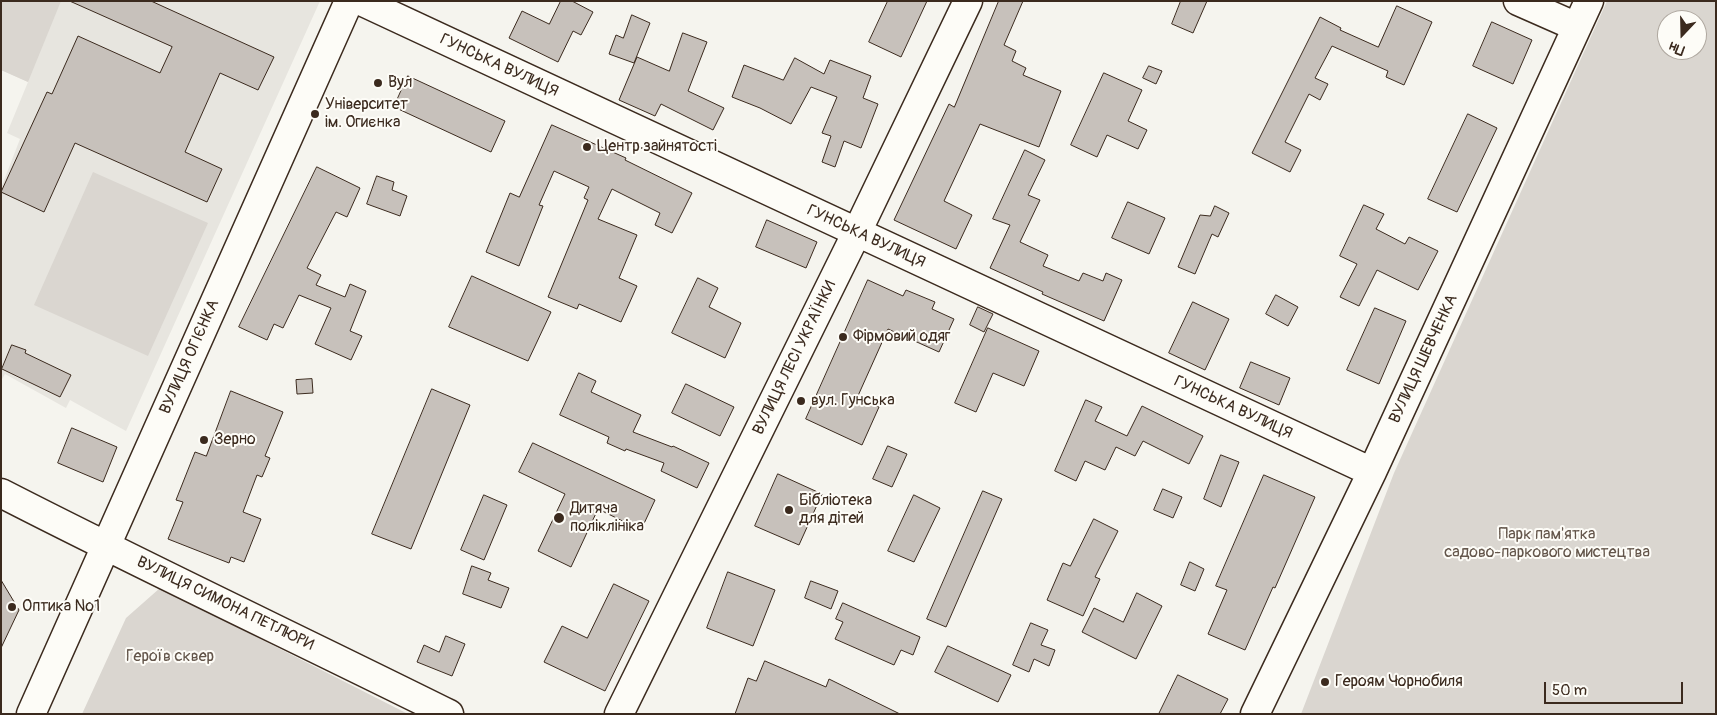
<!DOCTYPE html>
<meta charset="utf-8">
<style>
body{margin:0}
#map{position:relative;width:1717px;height:715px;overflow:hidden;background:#f5f4ee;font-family:Pangolin,sans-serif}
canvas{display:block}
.frame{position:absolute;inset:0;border:2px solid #3b2a1e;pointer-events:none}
.north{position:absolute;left:1657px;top:10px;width:50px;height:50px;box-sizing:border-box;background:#fdfcf7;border:1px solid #afa8a0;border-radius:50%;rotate:201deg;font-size:14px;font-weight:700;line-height:20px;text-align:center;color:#3b2a1e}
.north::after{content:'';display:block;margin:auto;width:18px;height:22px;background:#3b2a1e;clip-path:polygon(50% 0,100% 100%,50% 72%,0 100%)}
.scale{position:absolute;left:1544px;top:682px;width:139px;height:22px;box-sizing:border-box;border:2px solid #3b2a1e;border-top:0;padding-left:6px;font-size:15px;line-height:18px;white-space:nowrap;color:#3b2a1e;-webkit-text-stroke:4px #fdfcf7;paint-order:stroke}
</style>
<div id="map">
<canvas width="1717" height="715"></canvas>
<div class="frame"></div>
<div class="north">Пн</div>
<div class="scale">50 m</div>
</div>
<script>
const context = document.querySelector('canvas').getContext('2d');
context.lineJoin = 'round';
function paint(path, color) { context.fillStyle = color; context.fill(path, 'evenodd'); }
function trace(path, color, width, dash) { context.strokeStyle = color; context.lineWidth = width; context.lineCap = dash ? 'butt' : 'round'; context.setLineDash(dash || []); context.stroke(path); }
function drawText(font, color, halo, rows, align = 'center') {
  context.font = font + ' Pangolin,sans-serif'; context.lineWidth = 4; context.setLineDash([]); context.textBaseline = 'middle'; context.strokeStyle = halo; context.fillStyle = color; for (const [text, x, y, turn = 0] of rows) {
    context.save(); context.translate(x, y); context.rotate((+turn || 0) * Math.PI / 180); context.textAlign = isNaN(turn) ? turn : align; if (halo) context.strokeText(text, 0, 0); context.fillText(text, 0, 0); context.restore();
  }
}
paint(new Path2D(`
 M1,1H320L126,431L70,400L66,408L5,374L1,381V188L20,139L7,133L28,82L1,70Z`), '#e7e5df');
paint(new Path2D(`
 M1,1H61L28,82L1,70Z
 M1607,1H1716V714H1301L1394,473ZM1667,20H1697V50H1667Z
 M93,172L208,223L148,356L34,305Z
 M160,588L408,714H82L126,618Z`), '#dad6d0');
const building = new Path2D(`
 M70,1H151L274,57L258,90L220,73L185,152L222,169L207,202L75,143L44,212L1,192L47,92L52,94L78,36L160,73L172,47Z
 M561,1H572L593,12L581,35L573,31L558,62L509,38L522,11L549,24Z
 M888,1H927L901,57L869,42Z
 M999,1H1023L1004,45L1016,51L1012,61L1026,68L1023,75L1061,91L1039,147L980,124L944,201L972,215L956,249L894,220L949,104L954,107Z
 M1181,1H1207L1193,33L1172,24Z
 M1397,6L1432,22L1404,85L1386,77L1388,71L1332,46L1315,78L1328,84L1320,100L1309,94L1285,142L1301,150L1290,172L1252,153L1320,17L1341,28L1340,30L1378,47Z
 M632,15L650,23L634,63L609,54L616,35L623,38Z
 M1492,22L1532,40L1513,84L1473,66Z
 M683,33L707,42L688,91L724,108L713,130L661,104L655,116L619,100L637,57L669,71Z
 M795,58L824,74L830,60L871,76L863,98L878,104L861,148L844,141L835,167L822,162L831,136L822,133L837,97L811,87L791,124L760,108L732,97L744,65L783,80Z
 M1149,66L1162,71L1156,84L1143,78Z
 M1104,73L1142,90L1128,121L1147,130L1138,149L1107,135L1097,157L1071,145Z
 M408,76L505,121L491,152L394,107Z
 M1468,114L1497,128L1457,212L1428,199Z
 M552,125L626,158L625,160L692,193L672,233L655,225L660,213L612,189L598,219L637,235L619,278L637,286L621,322L579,304L577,309L548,297L588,200L584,198L589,187L554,171L539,205L543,206L519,266L486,252L510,193L519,197Z
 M1025,150L1045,160L1028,195L1040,200L1020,242L1048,255L1043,266L1079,281L1083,273L1103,281L1106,273L1122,280L1104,321L1042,294L1043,292L990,268L1010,225L993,219Z
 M317,167L360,188L347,217L336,212L307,268L321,275L316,285L345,297L350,284L366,291L350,331L362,336L351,360L315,344L331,308L299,295L283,328L274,324L267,340L239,327Z
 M377,176L394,182L392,190L407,196L400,216L367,204Z
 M1128,202L1165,218L1149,254L1112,238Z
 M1364,205L1384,214L1376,229L1405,244L1409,237L1438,251L1418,290L1377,270L1359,306L1340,297L1357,264L1340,256Z
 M1215,206L1229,213L1218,237L1212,234L1195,274L1178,267L1200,215L1210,216Z
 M767,220L817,242L806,268L756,247Z
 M472,276L551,312L528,361L449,327Z
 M698,278L718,288L709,307L741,323L725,358L672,333Z
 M868,280L903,296L906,290L935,302L932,309L954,319L939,352L888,329L857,398L879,407L862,445L806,419Z
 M1276,295L1298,307L1288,326L1266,314Z
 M1193,302L1229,319L1205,370L1169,353Z
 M978,307L993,314L984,332L970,325Z
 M1375,308L1406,321L1379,384L1347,370Z
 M988,328L1039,351L1024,386L993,373L976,412L955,403Z
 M12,345L26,350L25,353L71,375L60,397L2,369Z
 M1251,362L1290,378L1279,405L1240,388Z
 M579,373L596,381L591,392L641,415L633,432L672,447L673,446L709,463L697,488L661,471L664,463L626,449L625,451L607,443L609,437L560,415Z
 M312,379L313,393L297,394L296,380Z
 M686,384L734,407L720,436L672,413Z
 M432,389L470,405L411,549L372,534Z
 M231,391L283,412L265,456L270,458L262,477L257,475L243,512L261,519L244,562L231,557L229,563L168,539L183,502L176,500L195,452L206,456Z
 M1086,400L1102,407L1095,421L1127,436L1142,406L1203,436L1189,464L1143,441L1135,456L1116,447L1105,470L1085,461L1076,481L1055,471Z
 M72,428L117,447L103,482L58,463Z
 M533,443L655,500L641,530L598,509L571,567L538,551L565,494L519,472Z
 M888,446L907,454L892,487L873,479Z
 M1221,455L1239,462L1221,507L1204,499Z
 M778,474L822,494L799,545L755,526Z
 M1264,475L1315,497L1275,588L1273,587L1245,650L1208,634L1227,590L1216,586Z
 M1163,489L1182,497L1173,518L1154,510Z
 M983,491L1002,499L946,627L927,619Z
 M484,495L507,505L484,560L461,550Z
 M914,495L940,508L914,562L888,551Z
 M1094,519L1118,531L1095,577L1100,579L1083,616L1047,600L1063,563L1070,566Z
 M1190,562L1204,569L1195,591L1181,585Z
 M472,566L491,573L488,580L509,588L501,608L463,594Z
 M728,572L775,590L753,646L707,628Z
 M1,580L19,610L1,648Z
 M811,581L838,591L831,609L805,598Z
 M614,584L649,601L605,691L544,662L562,626L587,638Z
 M1137,593L1162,606L1136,659L1082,632L1094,608L1123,622Z
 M843,603L920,637L913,655L901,650L894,665L835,639L843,622L836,619Z
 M1031,623L1048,630L1041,645L1055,650L1049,666L1034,659L1029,672L1013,665Z
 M446,636L465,644L452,676L417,662L424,645L439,652Z
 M948,646L1011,675L998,702L935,672Z
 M765,661L826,687L829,679L900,714H735L748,678L756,681Z
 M1178,675L1228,699L1220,714H1159Z`);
paint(building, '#c7c1bb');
trace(building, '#3b2a1e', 1);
const minor = new Path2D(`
 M361,1L1372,472
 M1518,1L1577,27
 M1,493C149,569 300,640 449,714
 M31,714L349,1
 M619,714L857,232L968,1
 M1255,714L1372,472L1589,1`);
trace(minor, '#3b2a1e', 31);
trace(minor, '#fdfcf7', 28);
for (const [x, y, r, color] of [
 [378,83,5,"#3b2a1e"],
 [315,114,5,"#3b2a1e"],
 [587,147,5,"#3b2a1e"],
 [843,337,5,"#3b2a1e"],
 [801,401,5,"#3b2a1e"],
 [204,440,5,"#3b2a1e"],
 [789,510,5,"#3b2a1e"],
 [559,518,6,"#3b2a1e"],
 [12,607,5,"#3b2a1e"],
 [1325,682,5,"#3b2a1e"]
]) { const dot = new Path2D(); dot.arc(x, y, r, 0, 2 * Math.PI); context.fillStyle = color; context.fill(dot); trace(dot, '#fdfcf7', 2); }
drawText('16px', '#3b2a1e', '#fdfcf7', [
 ["ГУНСЬКА ВУЛИЦЯ",499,66,25],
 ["ГУНСЬКА ВУЛИЦЯ",866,237,25],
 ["ВУЛИЦЯ ОГІЄНКА",190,357,-66],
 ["ВУЛИЦЯ ЛЕСІ УКРАЇНКИ",795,358,-64],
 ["ВУЛИЦЯ ШЕВЧЕНКА",1424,359,-65],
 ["ГУНСЬКА ВУЛИЦЯ",1233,408,25],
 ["ВУЛИЦЯ СИМОНА ПЕТЛЮРИ",225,604,26]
]);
drawText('16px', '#3b2a1e', '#fdfcf7', [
 ["Вул",388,83],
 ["Університет",325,105],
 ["ім. Огиєнка",325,123],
 ["Центр зайнятості",597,147],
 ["Фірмовий одяг",853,337],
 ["вул. Гунська",811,401],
 ["Зерно",214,440],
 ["Бібліотека",799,501],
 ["для дітей",799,519],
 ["Дитяча",570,509],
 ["поліклініка",570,527],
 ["Оптика №1",22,607],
 ["Героям Чорнобиля",1335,682]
], 'left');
drawText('16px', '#63554a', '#fdfcf7', [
 ["Парк пам'ятка",1547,535],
 ["садово-паркового мистецтва",1547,553],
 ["Героїв сквер",170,657]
]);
</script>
